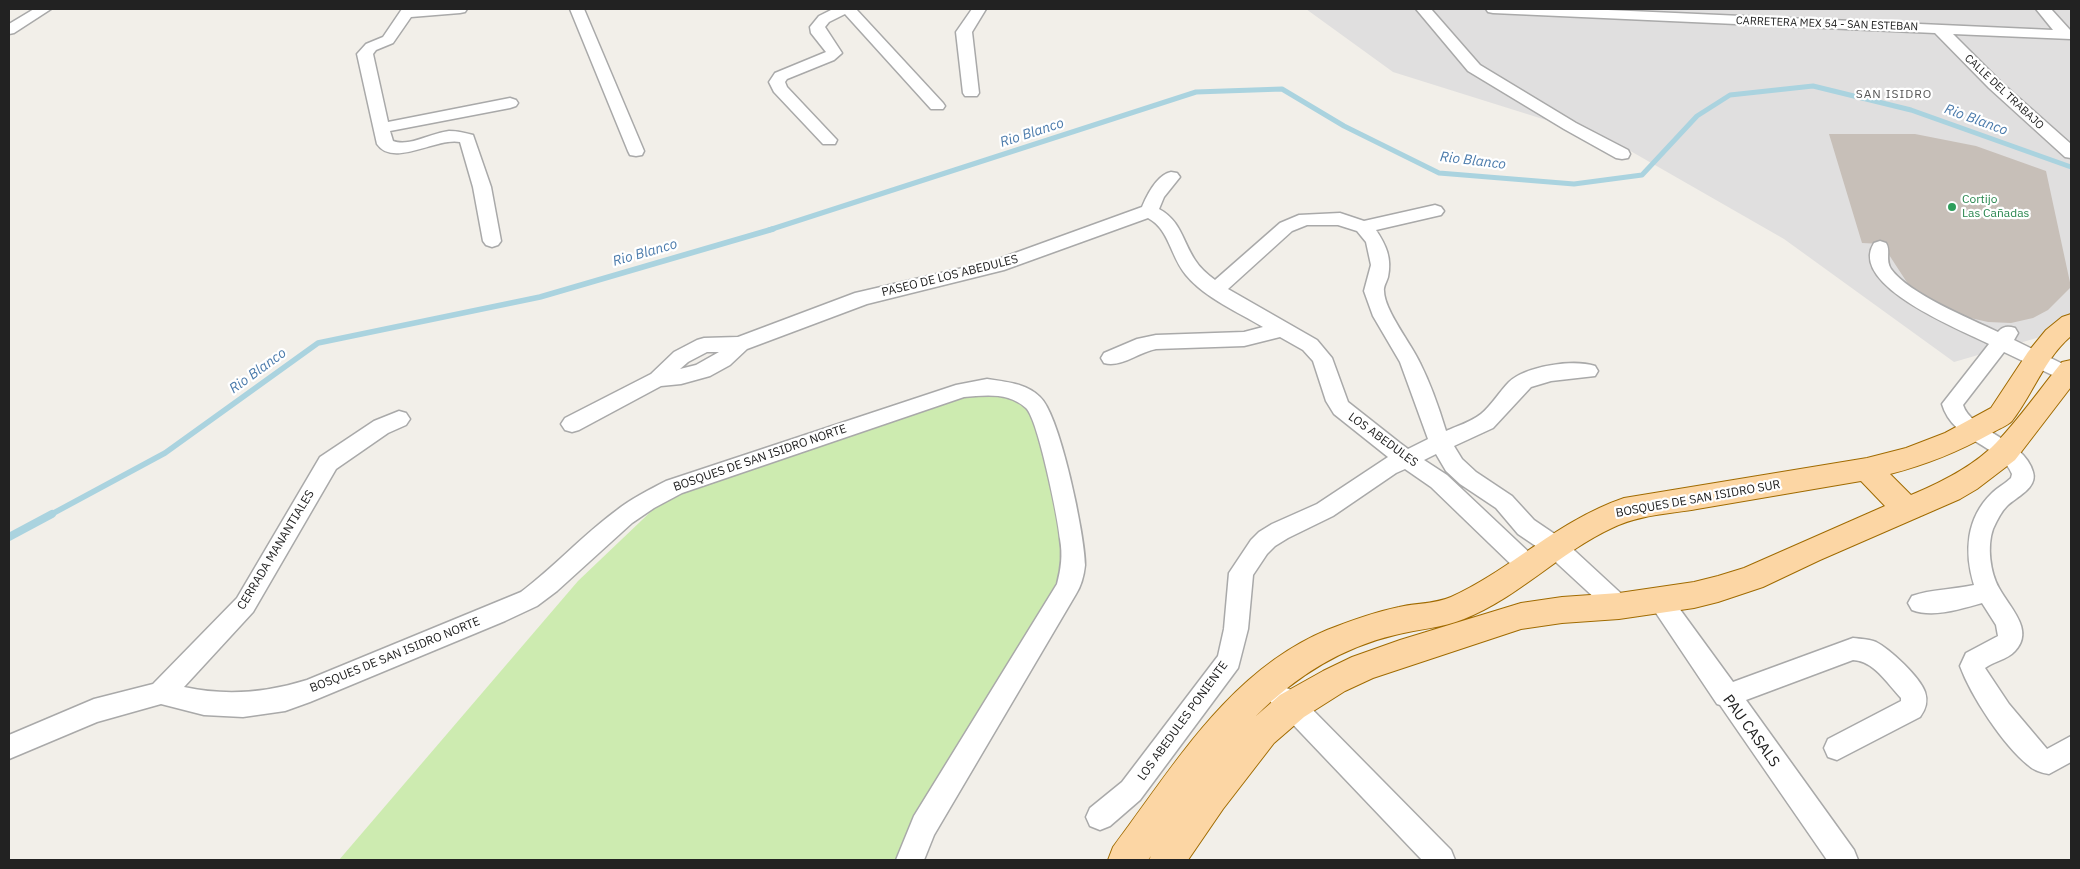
<!DOCTYPE html>
<meta charset="utf-8">
<style>
body{margin:0}
#map{position:relative;width:2080px;height:869px;overflow:hidden;background:#f2efe9;font-family:"IBM Plex Sans",sans-serif}
canvas{display:block}
.frame{position:absolute;inset:0;border:10px solid #222;pointer-events:none}
</style>
<div id="map">
<canvas width="2080" height="869"></canvas>
<div class="frame"></div>
</div>
<script>
const context = document.querySelector('canvas').getContext('2d');
context.lineJoin = 'round';
function paint(path, color) { context.fillStyle = color; context.fill(path, 'evenodd'); }
function trace(path, color, width, dash) { context.strokeStyle = color; context.lineWidth = width; context.lineCap = dash ? 'butt' : 'round'; context.setLineDash(dash || []); context.stroke(path); }
function drawText(font, color, halo, rows, align = 'center') {
  context.font = font + ' "IBM Plex Sans",sans-serif'; context.lineWidth = 4.5; context.setLineDash([]); context.textBaseline = 'middle'; context.strokeStyle = halo; context.fillStyle = color; for (const [text, x, y, turn = 0] of rows) {
    context.save(); context.translate(x, y); context.rotate((+turn || 0) * Math.PI / 180); context.textAlign = isNaN(turn) ? turn : align; if (halo) context.strokeText(text, 0, 0); context.fillText(text, 0, 0); context.restore();
  }
}
paint(new Path2D(`
 M1306,9H2071V328L1954,362L1784,239L1613,141L1393,72Z`), '#e0dfdf');
paint(new Path2D(`
 M980,390L1022,401L1046,416L1082,571L911,860H339L578,581L663,500Z`), '#cdebb0');
trace(new Path2D(`
 M769,230L1196,92L1282,89L1344,126L1439,173L1574,184L1642,175L1697,116L1730,95L1813,86L1911,110L2071,167`), '#aad3df', 5);
trace(new Path2D(`
 M50,515L165,453L318,343L540,297L773,229`), '#aad3df', 5.5);
trace(new Path2D(`
 M9,537L52,514`), '#aad3df', 8);
paint(new Path2D(`
 M1829,134H1915L1976,146L2046,171L2071,287L2048,310L2033,318L2011,323L1988,322L1957,315L1931,302L1908,284L1882,244L1862,243Z`), '#c7bfb8');
const minor = new Path2D(`
 M34,9H51L14,33L9,34V24Z
 M402,9H467L465,12L460,13L411,17L393,43L376,50L373,54L388,122L510,98L516,100L518,103L516,106L510,108L390,131L393,141C410,147 431,133 449,131C458,131 465,133 473,135L491,187L501,241L498,245L492,247L486,245L483,241L473,187L460,142C437,137 393,168 377,144L357,54L366,44L383,37Z
 M570,9H584L644,151L642,155L636,156L630,155L628,151Z
 M833,9H856L943,103L945,106L943,109H931L845,14L829,22L825,27L842,53L834,60L787,79L785,82L787,87L837,140L835,144H823L774,92L769,82L775,73L826,52L811,33L810,27L819,16Z
 M972,9H986L972,32L979,93L977,96H965L963,93L956,32Z
 M1416,9H1431L1480,65L1576,123L1628,150L1630,154L1628,158L1622,159L1616,158L1564,129L1468,71Z
 M1486,9H1586L2053,30L2036,9H2051L2071,31V39L1953,34L2001,82L2071,144V158L2065,157L1989,88L1935,33L1493,13L1488,12Z
 M1171,172L1177,173L1180,177L1164,197L1159,209C1181,221 1182,240 1195,260C1200,268 1207,274 1215,280L1280,223L1299,215L1340,213L1364,221L1435,205L1441,207L1444,211L1441,215L1376,230C1386,245 1392,258 1388,277C1387,281 1383,287 1384,291C1384,310 1412,345 1420,363C1431,385 1439,408 1446,431C1457,426 1471,422 1481,414C1492,405 1499,392 1509,382C1526,366 1573,359 1595,366L1598,371L1595,376L1551,381L1531,387L1493,428L1454,446L1462,459L1476,472L1512,496L1534,520L1562,539L1627,599L1631,606L1627,613L1619,616L1611,613L1546,553L1518,534L1496,508L1460,484L1446,471L1436,454L1424,460L1447,475L1534,557L1538,564L1534,571L1526,574L1518,571L1431,487L1405,469L1396,473L1333,516L1288,538L1275,546L1267,554L1253,575L1248,629L1238,668L1140,800L1110,826L1100,830L1090,826L1086,817L1090,808L1122,782L1218,656L1224,629L1229,573L1251,540L1259,532L1272,524L1317,504L1388,457L1334,414L1326,401L1313,361L1303,350L1280,337L1244,346L1156,349C1139,352 1121,368 1104,363L1101,358L1104,353L1137,339L1156,335L1244,332L1263,327C1238,312 1205,298 1186,275C1170,256 1170,230 1148,218L1004,270L867,304L747,349L730,365L710,376L681,384L661,386L579,430L572,432L565,430L561,424L565,418L651,374L674,352L697,340L704,338L738,337L855,293L993,261L1142,207C1147,195 1157,175 1171,172ZM1307,225H1338L1357,231L1366,242L1371,265L1364,291L1373,316L1400,362L1428,439L1408,449L1400,443L1348,402L1332,358L1317,340L1228,289L1292,231ZM707,352H719L696,365L680,369L688,362Z
 M1880,241L1886,243C1891,250 1885,260 1891,269C1909,294 1969,318 1998,332C2003,326 2008,326 2015,328L2018,333L2014,340L2071,368V381L2067,382L2004,352L1963,405C1971,431 2024,439 2033,472C2038,488 2016,497 2007,506C2001,512 1997,520 1993,529C1987,546 1990,572 1999,588C2009,607 2035,630 2015,651C2007,660 1994,661 1985,668L2009,704L2047,749L2071,736V762L2049,774C2042,773 2033,770 2028,765C2003,745 1971,696 1960,666L1966,653L1998,636L1996,625L1982,603C1961,609 1933,618 1912,610L1908,603L1912,596C1931,589 1953,590 1974,585C1964,552 1966,518 1992,493C1998,487 2005,484 2011,478L2012,474C2000,444 1953,442 1942,404L1989,344C1961,330 1847,285 1874,243Z
 M987,379C1006,382 1026,383 1040,397C1060,415 1085,536 1085,565C1084,575 1081,586 1076,594L934,835L924,860H896L914,816L1057,584C1061,569 1063,555 1060,539C1058,518 1038,419 1026,408C1009,392 985,395 964,397L682,493L654,508L632,523L557,591L537,606L505,621L310,702L285,711L243,717L204,715L161,704L97,722L9,759V735L94,699L153,684L237,598L320,457L374,421L399,411L406,413L410,419L406,425L388,433L336,469L253,612L184,687C225,696 266,693 307,680L521,592C554,567 583,535 617,510C632,498 649,490 666,481L956,385Z
 M1660,590L1668,593L1733,682L1853,638C1861,639 1869,639 1876,642C1890,649 1920,677 1925,692C1928,701 1926,709 1920,717L1837,760L1828,757L1824,748L1828,739L1901,701V698C1887,683 1874,661 1853,660L1746,700L1854,850L1858,860H1827L1720,705L1717,704L1652,607L1648,600L1652,593Z
 M1282,686L1291,690L1301,698L1451,850L1455,860H1422L1283,714L1273,706L1269,698L1273,690Z`);
const major = new Path2D(`
 M2071,314V336C2044,359 2033,394 2012,421C2007,426 1998,429 1992,433C1960,451 1926,465 1890,474L1911,495C1940,483 1974,466 1996,443C2020,418 2040,389 2062,362L2071,360V387L2015,460L1977,489L1960,499L1820,560L1763,587L1718,602L1694,608L1619,619L1562,623L1521,629L1373,678L1345,691L1304,717L1274,743L1223,809L1188,860H1149L1151,856L1148,860H1108L1113,847C1174,766 1229,671 1327,630C1350,621 1375,612 1399,607C1416,603 1435,604 1451,597C1512,569 1557,521 1624,498L1867,458L1906,448L1945,433L1991,408L2028,352L2046,330L2062,317ZM1861,481L1885,506L1744,568L1718,576L1694,582L1619,593L1562,597L1521,603L1400,640L1352,657L1323,671L1280,695L1256,716C1295,677 1340,648 1395,635C1418,629 1442,628 1464,619C1518,598 1560,552 1612,528C1638,515 1669,514 1697,509C1752,500 1806,490 1861,481Z`);
trace(minor, '#a9a9a9', 3);
trace(major, '#a06b00', 2);
paint(minor, '#fff');
paint(major, '#fcd6a4');
for (const [x, y, r, color] of [
 [1952,207,5,"#2e9e5b"]
]) { const dot = new Path2D(); dot.arc(x, y, r, 0, 2 * Math.PI); context.fillStyle = color; context.fill(dot); trace(dot, '#fff', 2); }
drawText('11px', '#222', '#fff', [
 ["CARRETERA MEX 54 - SAN ESTEBAN",1827,24,2],
 ["CALLE DEL TRABAJO",2004,92,43]
]);
context.letterSpacing = '1px';
drawText('12px', '#555', '#fff', [
 ["SAN ISIDRO",1894,95]
]);
context.letterSpacing = '0px';
drawText('12px', '#27864d', '#fff', [
 ["Cortijo",1962,200],
 ["Las Cañadas",1962,214]
], 'left');
drawText('12px', '#222', '#fff', [
 ["PASEO DE LOS ABEDULES",950,276,-14],
 ["LOS ABEDULES",1383,440,36],
 ["BOSQUES DE SAN ISIDRO NORTE",760,458,-19],
 ["BOSQUES DE SAN ISIDRO SUR",1698,499,-10],
 ["CERRADA MANANTIALES",276,550,-59],
 ["BOSQUES DE SAN ISIDRO NORTE",395,655,-22],
 ["LOS ABEDULES PONIENTE",1183,721,-54]
]);
drawText('italic 14px', '#4a7aab', '#fff', [
 ["Rio Blanco",1976,120,20],
 ["Rio Blanco",1032,133,-18],
 ["Rio Blanco",1473,161,7],
 ["Rio Blanco",645,253,-16],
 ["Rio Blanco",258,371,-36]
]);
drawText('15px', '#222', '#fff', [
 ["PAU CASALS",1751,731,54]
]);
</script>
